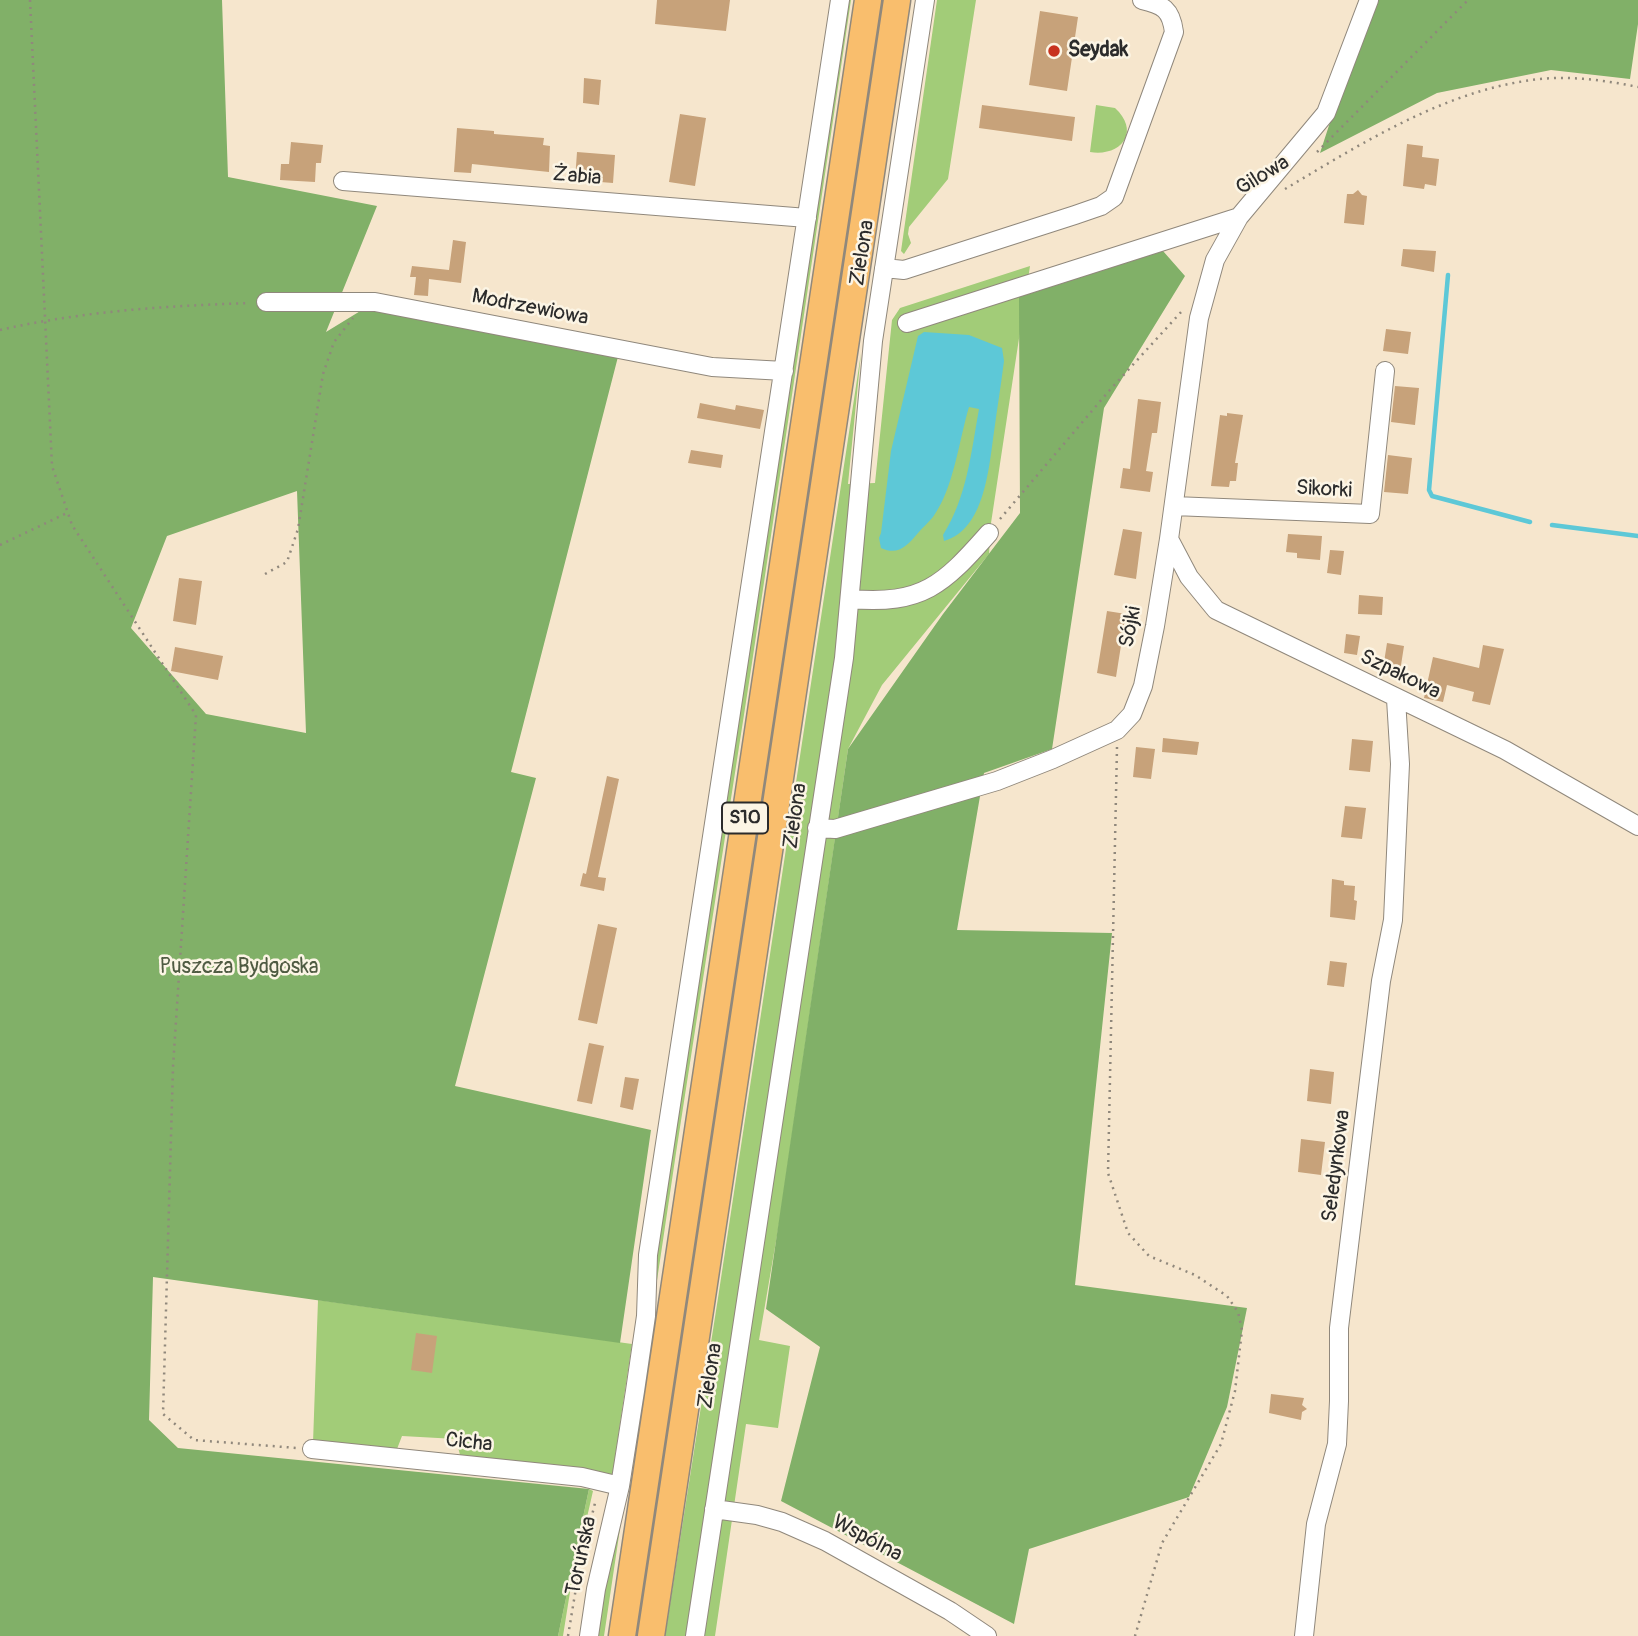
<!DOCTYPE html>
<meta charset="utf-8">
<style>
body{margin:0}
canvas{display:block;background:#f6e6cd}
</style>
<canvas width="1638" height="1636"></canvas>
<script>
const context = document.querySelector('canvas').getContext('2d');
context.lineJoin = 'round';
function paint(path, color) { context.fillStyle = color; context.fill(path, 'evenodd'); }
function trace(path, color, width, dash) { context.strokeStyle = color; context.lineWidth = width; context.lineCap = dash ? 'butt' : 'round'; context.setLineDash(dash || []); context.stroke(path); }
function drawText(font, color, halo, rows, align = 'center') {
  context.font = font + ' Pangolin,sans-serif'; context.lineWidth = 5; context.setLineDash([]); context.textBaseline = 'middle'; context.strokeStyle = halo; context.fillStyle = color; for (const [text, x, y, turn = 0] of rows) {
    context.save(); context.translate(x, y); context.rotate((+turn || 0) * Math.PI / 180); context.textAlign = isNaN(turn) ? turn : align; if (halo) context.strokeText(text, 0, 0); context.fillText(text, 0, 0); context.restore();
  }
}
paint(new Path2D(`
 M845,0H851L750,676L676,1153L604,1636H594L700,957Z
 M937,0H976L948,179L909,227L908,234L911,243L904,254L901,251Z
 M1096,105L1115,108C1141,132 1121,157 1090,152Z
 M1030,266L991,523L989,554L882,685L848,749L780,1218L759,1340L790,1346L778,1428L746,1424L715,1636H665L718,1298L861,353L848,484L875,483L892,320L900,308Z
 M318,1300L632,1344L612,1477L460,1455L456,1439L402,1436L397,1449L313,1443Z
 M589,1489L593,1491L570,1592L563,1636H558Z`), '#a2cc78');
paint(new Path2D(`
 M0,0H222L228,177L377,206L326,332L375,302L620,349L511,772L536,778L455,1086L651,1130L620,1343L153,1277L149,1420L178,1448L589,1489L558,1636H0ZM297,491L306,733L206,714L131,628L167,536Z
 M1370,0H1638V24L1630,79L1551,70L1437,93L1320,153Z
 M1163,251L1185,276L1104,408L1052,749L984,773L957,930L1112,933L1075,1285L1247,1308L1227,1407L1189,1497L1029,1549L1014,1624L781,1501L820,1347L766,1309L848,749L943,614L1020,513L1019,297Z`), '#81b068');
paint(new Path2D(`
 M924,332L969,335L1002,348L1004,361C1001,385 997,409 994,432C989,466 985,530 944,541L943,535C967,497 971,453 979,409L969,407C959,440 954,488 933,517C928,523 922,528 918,533C907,546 898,556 881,548L879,538L881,533L891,451L918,336Z`), '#5dc8d7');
trace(new Path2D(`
 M1448,275L1429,490L1432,496L1530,522
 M1552,525L1638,536`), '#5dc8d7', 4.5);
paint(new Path2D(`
 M657,0H730L726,31L655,24Z
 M1040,11L1078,17L1067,91L1029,85Z
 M584,78L601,80L599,105L583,103Z
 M982,105L1075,117L1072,141L979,128Z
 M680,114L706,118L695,186L669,182Z
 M457,128L494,131V134L544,138L543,145L550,146L549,172L472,164L471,173L454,172Z
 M291,142L323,145L321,163H316L315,182L280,180L281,164H289Z
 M1407,144L1423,146L1422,157L1439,159L1436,186L1425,184L1424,189L1403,186Z
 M577,152L615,155L613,183L575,180Z
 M1358,190L1362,195L1367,196L1364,225L1344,223L1347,194H1353Z
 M453,240L466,242L461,283L429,279L428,296L414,295L416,277H410L412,266L449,270Z
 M1403,249L1436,251L1434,272L1401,266Z
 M1386,329L1411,332L1408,354L1383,351Z
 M1395,386L1419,388L1415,425L1391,422Z
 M1138,399L1161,402L1157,433H1152L1146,471L1153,472L1150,492L1120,488L1123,468L1130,469Z
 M700,403L735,410L736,405L764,410L760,429L697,418Z
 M1227,413L1243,415L1235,463H1238L1236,481H1230L1229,487L1211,486L1220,415L1227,416Z
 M691,450L723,455L721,468L688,463Z
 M1388,455L1412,458L1408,494L1384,492Z
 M1123,529L1142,532L1136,579L1114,575Z
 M1288,534L1322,536L1320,560L1297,558V553L1286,552Z
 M1330,550L1344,551L1341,575L1327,573Z
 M179,578L202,581L196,625L173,621Z
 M1359,595L1383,597L1382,615L1358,614Z
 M1107,611L1126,614L1116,677L1097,673Z
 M1346,634L1360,636L1357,655L1344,653Z
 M1387,643L1404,646L1399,678L1382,675Z
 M1483,645L1504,649L1490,705L1472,701L1474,692L1447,685L1443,702L1424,698L1433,657L1479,668Z
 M175,647L223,656L218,680L171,671Z
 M1163,738L1199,742L1197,755L1162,752Z
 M1352,739L1373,741L1370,772L1349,770Z
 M1136,747L1155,749L1151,779L1133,777Z
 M607,776L619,779L598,877L606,878L604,891L580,886L583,873L586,874Z
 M1345,806L1366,808L1362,839L1341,837Z
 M1332,879L1344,881V885L1355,886L1354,900L1357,901L1355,920L1330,917Z
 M598,924L617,928L597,1024L578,1020Z
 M1330,961L1347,963L1344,987L1327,985Z
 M589,1043L604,1046L592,1104L577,1101Z
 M1310,1069L1334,1072L1331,1104L1307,1101Z
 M625,1077L639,1079L633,1110L620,1107Z
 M1301,1139L1325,1142L1321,1175L1298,1172Z
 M416,1333L437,1336L432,1373L411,1370Z
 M1271,1394L1304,1398L1302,1405L1307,1409L1302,1412L1301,1420L1269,1413Z`), '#c7a27a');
const minor = new Path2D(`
 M343,181L807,218
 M884,268L904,270L1075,215L1101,206L1114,197L1174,32C1171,9 1163,5 1142,0
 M266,302H375L712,367L784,371
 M907,323L1239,217
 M1174,506L1370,514L1385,371
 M1169,539L1189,577L1216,610L1505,750L1638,826
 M850,599C923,605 943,585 989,533
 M817,828L835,829L997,781L1053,759L1117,730L1132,714L1143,686L1155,626L1169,539L1199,318L1215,260L1239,217L1326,113L1369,0
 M312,1449L582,1477L620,1486
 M714,1509L757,1515L782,1522L825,1541L950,1611L987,1636
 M589,1636L596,1589L620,1486L635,1391L646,1316L648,1255L840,0
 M695,1636L844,658L873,341L925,0
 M1304,1636L1316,1524L1337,1444L1339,1401V1328L1381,981L1393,920L1400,764L1396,699`);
const highway = new Path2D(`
 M622,1636L868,0
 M651,1636L897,0`);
trace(minor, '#90887c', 20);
trace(highway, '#90887c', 29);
trace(new Path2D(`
 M30,0L52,466L72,525L196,715L173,1067L163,1414L194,1440L297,1448
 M1317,152L1468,0
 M1285,189C1361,144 1442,92 1532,80C1567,75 1604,80 1638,87
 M0,330C83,311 166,306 250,303
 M1000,519L1108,392L1182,311
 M0,545L67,513
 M265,574L287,562L298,529L323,374L334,342L353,318
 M1117,747L1108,1173L1128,1233L1149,1256L1195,1275L1227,1296L1238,1312L1242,1330L1235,1391L1221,1444L1162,1543L1135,1636
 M568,1636L580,1564L596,1499`), '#90887c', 2.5, [2, 5]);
trace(minor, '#fff', 18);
trace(highway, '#f9be6d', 26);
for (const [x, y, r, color] of [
 [1054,51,7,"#c8321e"]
]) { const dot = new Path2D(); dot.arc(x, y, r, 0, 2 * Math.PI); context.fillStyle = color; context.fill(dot); trace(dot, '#fcf5e5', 2.5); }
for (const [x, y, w] of [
 [745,818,46]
]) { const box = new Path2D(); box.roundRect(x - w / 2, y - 15.5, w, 31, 5); context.fillStyle = '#fcf5e5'; context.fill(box); trace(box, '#2b2b2b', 2); }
drawText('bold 19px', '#2b2b2b', null, [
 ["S10",745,818]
]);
drawText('bold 21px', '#2b2b2b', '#fcf5e5', [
 ["Seydak",1068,51]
], 'left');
drawText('21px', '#2b2b2b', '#fcf5e5', [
 ["Gilowa",1263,176,-31],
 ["Żabia",577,177,5],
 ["Zielona",863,253,-81],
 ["Modrzewiowa",530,308,11],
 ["Sikorki",1324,490,3],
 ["Sójki",1131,627,-79],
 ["Szpakowa",1400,675,26],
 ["Zielona",796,816,-82],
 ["Seledynkowa",1337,1166,-83],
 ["Zielona",711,1376,-81],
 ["Cicha",469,1443,6],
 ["Wspólna",867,1539,28],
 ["Toruńska",582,1556,-78]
]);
drawText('21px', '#4f5b42', '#fcf5e5', [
 ["Puszcza Bydgoska",239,968]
]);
</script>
